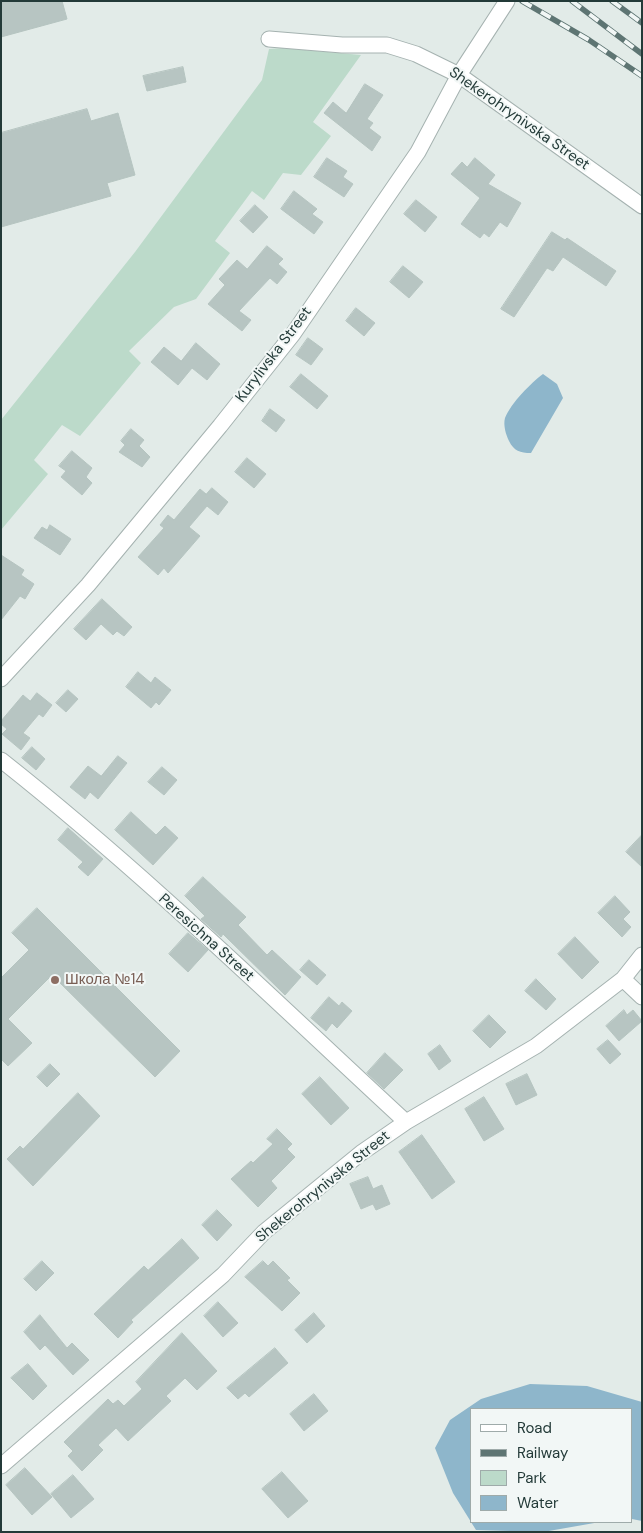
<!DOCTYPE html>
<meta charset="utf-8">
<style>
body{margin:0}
#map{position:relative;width:643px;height:1533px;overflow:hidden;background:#e2ebe8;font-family:"DM Sans",sans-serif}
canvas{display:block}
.frame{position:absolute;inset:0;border:2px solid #233a38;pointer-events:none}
.legend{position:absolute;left:470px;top:1408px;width:162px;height:115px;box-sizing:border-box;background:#f2f7f6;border:1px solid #9fabaa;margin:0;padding:6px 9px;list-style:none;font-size:15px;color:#233a38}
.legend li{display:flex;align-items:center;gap:10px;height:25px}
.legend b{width:25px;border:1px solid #9fabaa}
</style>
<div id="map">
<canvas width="643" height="1533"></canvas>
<div class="frame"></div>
<ul class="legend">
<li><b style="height:6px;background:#fff"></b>Road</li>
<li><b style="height:6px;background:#5e7573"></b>Railway</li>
<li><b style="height:14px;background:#bcdaca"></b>Park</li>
<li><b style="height:14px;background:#8eb6cb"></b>Water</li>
</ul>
</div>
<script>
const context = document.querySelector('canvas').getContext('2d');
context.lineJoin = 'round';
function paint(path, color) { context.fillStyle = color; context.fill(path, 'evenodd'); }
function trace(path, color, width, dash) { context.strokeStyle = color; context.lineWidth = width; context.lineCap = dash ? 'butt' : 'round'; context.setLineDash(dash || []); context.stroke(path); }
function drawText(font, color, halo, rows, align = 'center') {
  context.font = font + ' "DM Sans",sans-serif'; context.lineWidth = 4; context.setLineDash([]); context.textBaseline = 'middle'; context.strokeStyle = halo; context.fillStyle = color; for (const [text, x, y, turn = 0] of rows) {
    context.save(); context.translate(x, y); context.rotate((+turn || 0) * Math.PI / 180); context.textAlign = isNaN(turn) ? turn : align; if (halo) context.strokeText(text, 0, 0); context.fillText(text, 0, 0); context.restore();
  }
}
paint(new Path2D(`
 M283,48L361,55L313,122L331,136L301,175L283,173L264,200L252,191L215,241L230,253L196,299L174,307L129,351L141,363L80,436L62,425L34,460L48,474L1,530V420L135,252L262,80L269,49Z`), '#bcdaca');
paint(new Path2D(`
 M543,374L557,384L563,398L531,453C520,453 514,451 509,441C506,435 503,425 505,418C511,403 531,383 543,374Z
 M530,1384L587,1386L642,1402V1521L632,1519V1409H472V1522H600L543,1532L476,1530L453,1493L435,1448L450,1420L481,1399Z`), '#8eb6cb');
const building = new Path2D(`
 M1,1H62L67,19L1,37Z
 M183,67L186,82L147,91L143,76Z
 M365,84L383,95L367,119L373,123L369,128L381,137L372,151L324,113L333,102L346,113Z
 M87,109L91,121L118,113L135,175L107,183L111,196L1,227V133Z
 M327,158L347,171L343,177L353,184L344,197L314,177Z
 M475,158L495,175L488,184L521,203L507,227L500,222L489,237L484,233L480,238L461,224L480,198L451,174L462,162L467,167Z
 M294,191L317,209L312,214L323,222L314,234L281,209Z
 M416,200L437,217L425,232L404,214Z
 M255,205L268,217L253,233L240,221Z
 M552,232L565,240L567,238L616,271L606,286L563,257L553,271L547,268L514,317L501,309Z
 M267,246L283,259L278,264L287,272L277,284L270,278L239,311L251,320L242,331L208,304L225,285L219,279L237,260L247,269Z
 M403,266L423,282L409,298L390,282Z
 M356,308L375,323L364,336L346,321Z
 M308,338L323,349L311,365L296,355Z
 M196,343L220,364L207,380L192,368L178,385L151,362L164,347L181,361Z
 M301,374L328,396L317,409L290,387Z
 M270,409L285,420L276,432L262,421Z
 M131,429L144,440L139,446L150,457L142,467L119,452L125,445L121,441Z
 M72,451L92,468L86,477L92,483L82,495L61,477L66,471L59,466Z
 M247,458L266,474L254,488L235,472Z
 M212,488L228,502L218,515L207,506L189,527L200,536L168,573L164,568L158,575L138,557L164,528L160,525L168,515L174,520L200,489L206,494Z
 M50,525L71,539L60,555L34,538L42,527L47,530Z
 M1,555L24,570L21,575L34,584L25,599L20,596L1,620Z
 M102,599L132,627L124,636L117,631L113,635L101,624L86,640L74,629Z
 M138,672L151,683L155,677L171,690L159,705L156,702L151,708L126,687Z
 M68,690L78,699L66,712L56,703Z
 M37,693L52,705L43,717L39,714L23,733L30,738L21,750L2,734L7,729L1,724V721L23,695L30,701Z
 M32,747L45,759L36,770L22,758Z
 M118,756L127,763L98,799L90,792L85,799L70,787L88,766L101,776Z
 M162,767L177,780L164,795L148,782Z
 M131,812L156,835L165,826L178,838L153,865L115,830Z
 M68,828L103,859L88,876L78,867L83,862L58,840Z
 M642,835V867L626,852Z
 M203,877L246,917L238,925L267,955L272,950L301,977L285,995L223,934L221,937L201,919L205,916L185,896Z
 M615,896L630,912L623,919L631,927L622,937L598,913Z
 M37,908L180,1051L155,1077L52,975L8,1019L32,1043L8,1066L1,1059V978L29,950L12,933Z
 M188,933L208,950L188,972L169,954Z
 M575,937L599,962L582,979L558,954Z
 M309,960L326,975L317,985L300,970Z
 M536,979L556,999L546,1010L525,991Z
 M329,997L339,1006L342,1002L352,1011L337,1028L332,1023L326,1031L311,1018Z
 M624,1010L627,1015L633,1010L642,1021L619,1041L606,1026Z
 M489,1015L506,1032L490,1048L473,1031Z
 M608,1040L621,1054L610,1064L597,1049Z
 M440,1045L451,1061L439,1070L428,1054Z
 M385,1053L403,1070L384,1089L367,1073Z
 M50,1064L60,1074L47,1087L37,1077Z
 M527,1074L537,1095L516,1105L506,1084Z
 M320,1077L349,1108L331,1125L302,1094Z
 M78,1093L100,1116L33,1186L7,1159L20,1146L23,1149Z
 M484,1097L504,1129L484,1141L465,1109Z
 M277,1129L292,1144L287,1149L295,1157L271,1181L277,1188L258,1207L231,1179L251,1161L253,1163L273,1144L267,1139Z
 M422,1135L455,1182L432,1199L399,1152Z
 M368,1177L373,1189L382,1185L390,1204L376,1210L373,1204L361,1209L350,1184Z
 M217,1210L232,1225L217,1241L202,1225Z
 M182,1239L199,1258L131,1320L133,1322L118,1338L94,1314L144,1266L148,1270Z
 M42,1261L54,1273L36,1291L24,1279Z
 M263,1261L268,1266L273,1261L290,1278L287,1280L300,1293L282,1311L245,1277Z
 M218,1302L238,1323L223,1337L204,1316Z
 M314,1313L325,1326L307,1343L295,1330Z
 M40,1315L67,1348L72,1343L89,1360L73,1375L45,1345L40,1350L24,1332Z
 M182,1333L217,1371L197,1390L185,1378L166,1396L171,1401L128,1441L116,1428L98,1445L103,1450L82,1471L68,1456L73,1451L64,1442L108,1399L113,1404L118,1400L124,1406L142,1389L136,1382Z
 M275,1348L288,1363L249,1397L245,1393L238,1399L227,1388Z
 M28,1364L47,1386L33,1400L11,1378Z
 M314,1394L328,1411L304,1431L290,1414Z
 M25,1468L52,1497L32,1515L6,1485Z
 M282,1472L308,1501L288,1518L262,1489Z
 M73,1475L94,1499L71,1518L51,1494Z`);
paint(building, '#b7c5c2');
trace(building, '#b5c4c0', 1);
const minor = new Path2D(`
 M269,39L342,45H387L416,54L459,75L642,206
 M1,679L88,585L220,426L293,334L418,152L459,75L507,1
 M1,760C143,872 273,999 406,1122
 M623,979L642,997
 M1,1466L223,1275L264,1232L361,1153L406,1122L536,1046L623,979L642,955`);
trace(minor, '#a5b2b0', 17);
trace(minor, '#fff', 15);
const rail = new Path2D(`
 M522,1L589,40L642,76
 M572,1L642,54
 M612,1L642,23`);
trace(rail, '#5e7573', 5.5);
trace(rail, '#f2f7f6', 4, [11]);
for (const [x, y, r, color] of [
 [55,980,5,"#8d6e63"]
]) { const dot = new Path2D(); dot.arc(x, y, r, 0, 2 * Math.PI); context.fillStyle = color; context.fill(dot); trace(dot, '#f2f7f6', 2); }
drawText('15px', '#233a38', '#f2f7f6', [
 ["Shekerohrynivska Street",519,119,35],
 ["Kurylivska Street",274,355,-53],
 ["Peresichna Street",206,938,42],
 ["Shekerohrynivska Street",323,1187,-39]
]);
drawText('15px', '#785e54', '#f2f7f6', [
 ["Школа №14",65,980]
], 'left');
</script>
